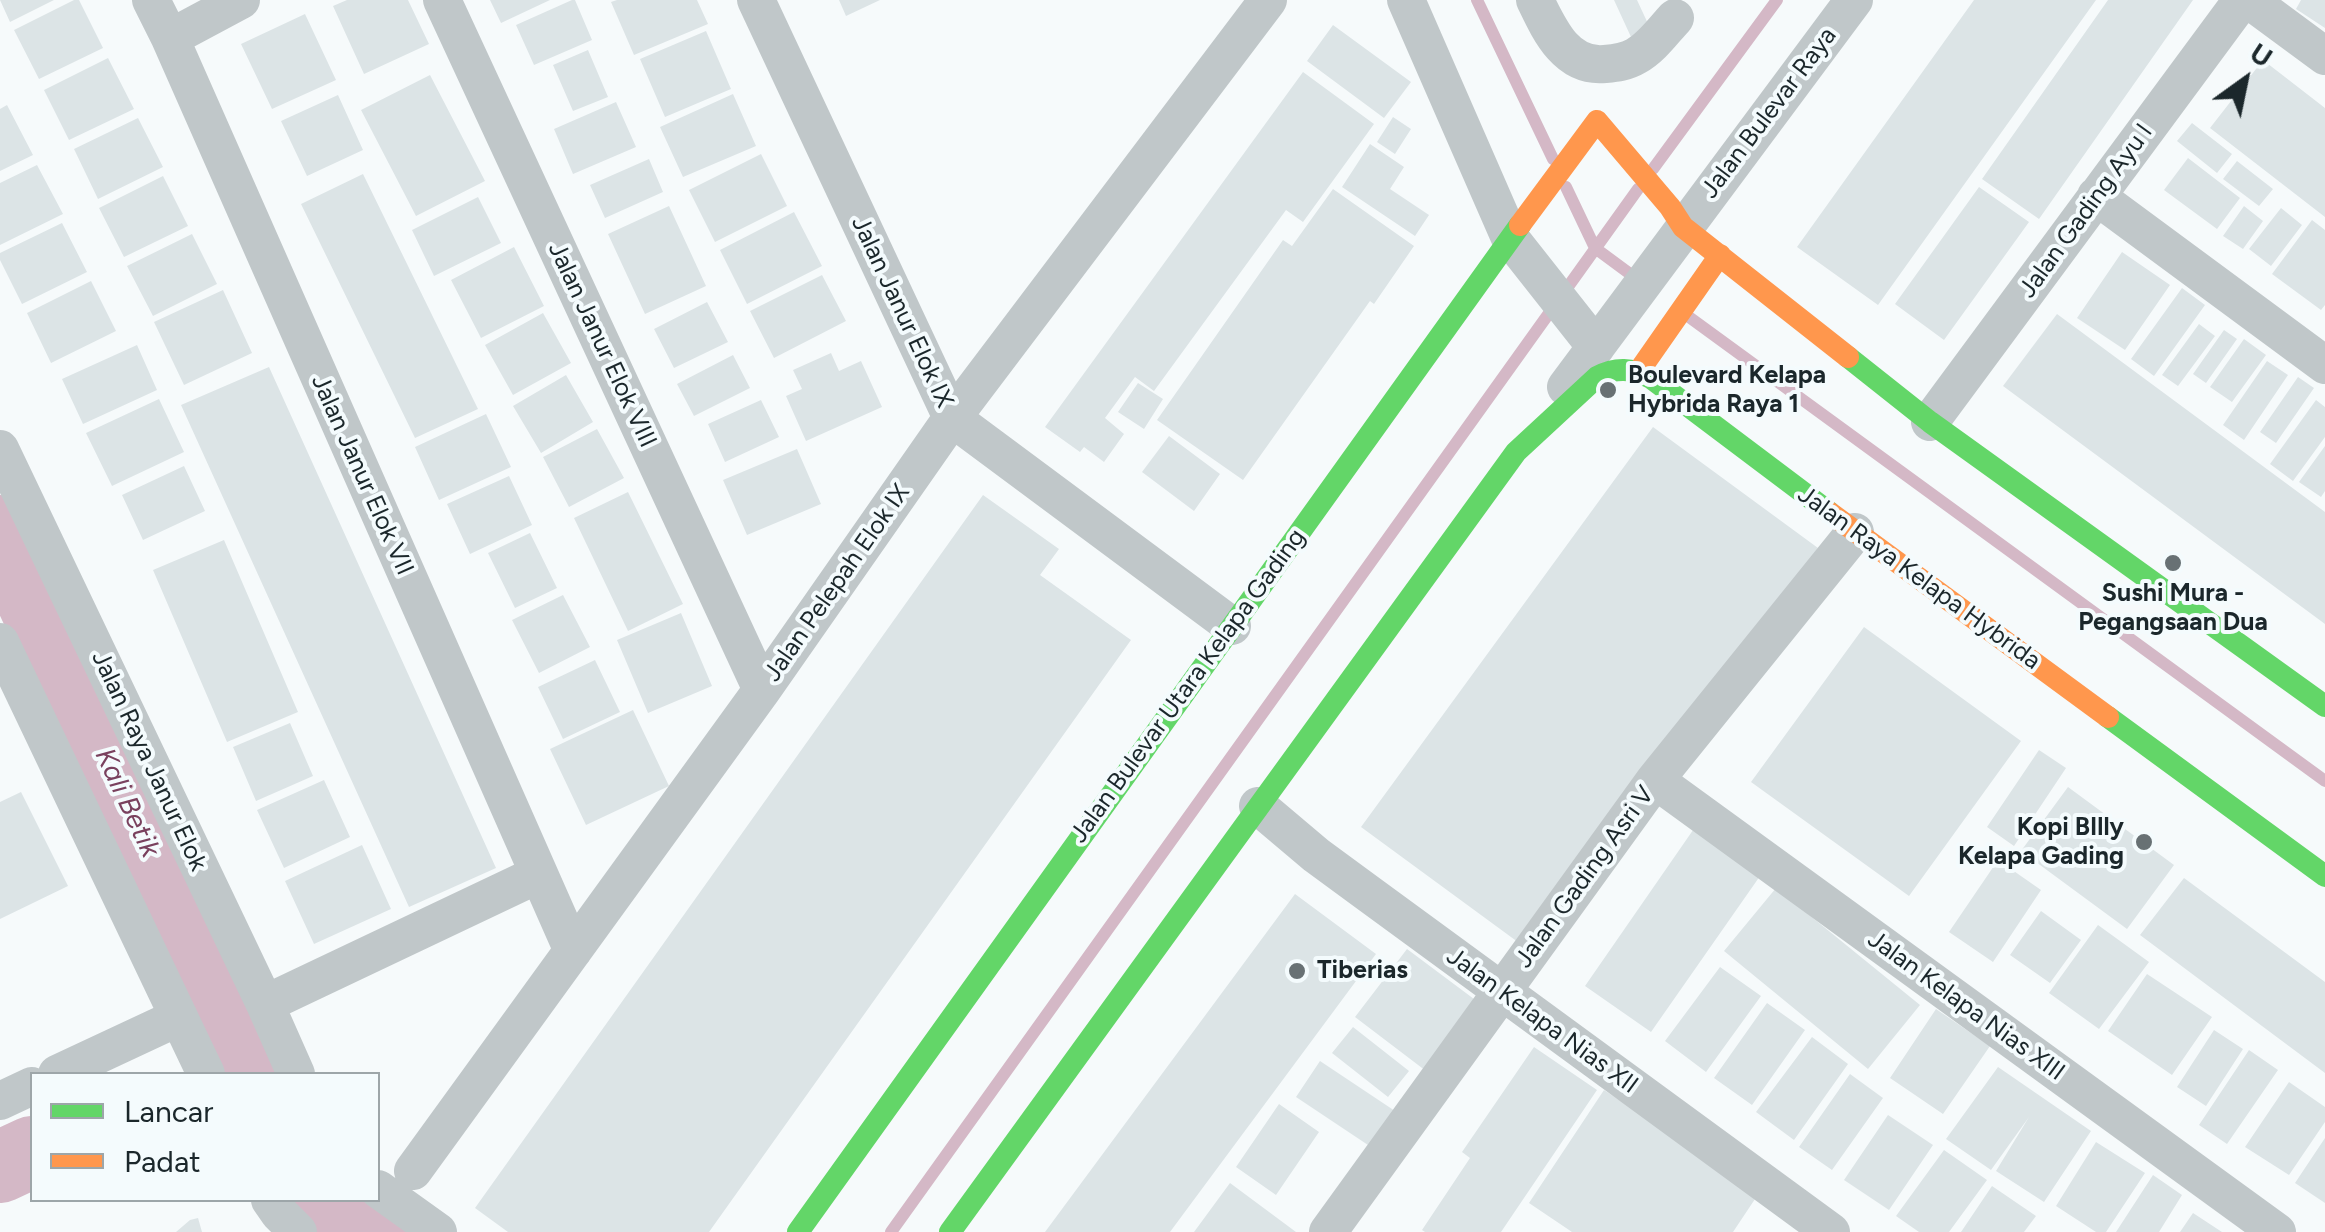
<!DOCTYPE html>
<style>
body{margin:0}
#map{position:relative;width:2325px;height:1232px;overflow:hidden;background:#f6fafb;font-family:Figtree,sans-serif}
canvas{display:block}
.legend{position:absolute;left:30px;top:1072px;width:350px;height:130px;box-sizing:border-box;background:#f4fbfd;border:2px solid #9da6a9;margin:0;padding:12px 18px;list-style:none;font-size:30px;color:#1b272b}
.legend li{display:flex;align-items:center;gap:20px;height:50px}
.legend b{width:50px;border:2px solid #9da6a9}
.north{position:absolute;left:2195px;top:30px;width:100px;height:100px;-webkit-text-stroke:8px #f4fbfd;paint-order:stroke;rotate:33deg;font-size:28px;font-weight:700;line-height:40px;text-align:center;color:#1b272b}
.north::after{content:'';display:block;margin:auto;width:35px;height:45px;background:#1b272b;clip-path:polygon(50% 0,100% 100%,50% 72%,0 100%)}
</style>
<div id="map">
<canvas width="2325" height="1232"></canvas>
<ul class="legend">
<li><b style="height:12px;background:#63d668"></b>Lancar</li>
<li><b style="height:12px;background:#ff974d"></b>Padat</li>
</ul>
<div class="north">U</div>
</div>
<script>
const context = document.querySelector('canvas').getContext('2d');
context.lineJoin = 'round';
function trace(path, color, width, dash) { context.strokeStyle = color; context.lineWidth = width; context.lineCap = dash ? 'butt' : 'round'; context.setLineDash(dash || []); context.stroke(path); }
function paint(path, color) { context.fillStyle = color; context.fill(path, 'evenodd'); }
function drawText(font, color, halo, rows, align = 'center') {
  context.font = font + ' Figtree,sans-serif'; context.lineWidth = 8; context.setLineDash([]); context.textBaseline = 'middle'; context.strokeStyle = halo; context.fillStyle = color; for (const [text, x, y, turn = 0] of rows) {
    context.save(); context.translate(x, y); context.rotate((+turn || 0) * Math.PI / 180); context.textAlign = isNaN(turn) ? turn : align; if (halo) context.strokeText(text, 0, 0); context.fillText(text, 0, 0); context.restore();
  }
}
trace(new Path2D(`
 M1477,0L1553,159
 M1653,169L1777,0
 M1566,187L1595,248L1641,282
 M1689,317L2325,781
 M891,1232L1638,189`), '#d4b8c6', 12);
trace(new Path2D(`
 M0,531L255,1074
 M0,1167L32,1152
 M330,1200L374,1232`), '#d4b8c6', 72);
paint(new Path2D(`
 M0,0H54L10,22Z
 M74,0H79L103,48L39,79L14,30Z
 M347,0H408L429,44L364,74L333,6Z
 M490,0H550L501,23Z
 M572,0H575L592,40L534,65L516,25Z
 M617,0H697L708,24L634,55L611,2Z
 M839,0H880L846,16Z
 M1614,0H1637L1650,28L1631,37Z
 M1974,0H2096L1878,305L1797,247Z
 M2108,0H2193L2039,219L1982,179Z
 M2301,0H2325V28L2296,9Z
 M305,14L336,80L272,109L241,44Z
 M1333,25L1411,82L1384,118L1307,61Z
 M706,31L731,89L665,117L640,59Z
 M588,50L608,97L573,111L553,65Z
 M108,58L134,109L69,140L44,90Z
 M2263,60L2325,108V217L2210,128Z
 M1303,72L1374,124L1303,222L1286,210L1154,391L1135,377L1105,418L1124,434L1104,462L1084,447L1080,452L1045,427Z
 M430,75L485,181L416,216L361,110Z
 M733,94L756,146L683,177L660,127Z
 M338,95L363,150L307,176L281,121Z
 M616,102L636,147L573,174L554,129Z
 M7,105L33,155L0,171V109Z
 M1393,117L1411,129L1395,154L1377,142Z
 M138,118L163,167L98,199L74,149Z
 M2192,123L2232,154L2217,173L2177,141Z
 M1370,144L1404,167L1390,189L1429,215L1415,236L1342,187Z
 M761,154L787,206L715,242L689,190Z
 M2188,158L2240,198L2217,229L2164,190Z
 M649,159L663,192L605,218L590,185Z
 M2237,161L2273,189L2259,206L2223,179Z
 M37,165L63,214L0,245V183Z
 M363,174L478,409L415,438L301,204Z
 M163,176L188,226L124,257L99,208Z
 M1979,187L2029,222L1944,340L1895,304Z
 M1333,189L1414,246L1374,304L1370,301L1243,480L1157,420L1283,240L1292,246Z
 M478,197L501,243L434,276L412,230Z
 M669,206L706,286L645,314L608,234Z
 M2244,206L2263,221L2243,249L2223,236Z
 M2281,208L2302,225L2271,266L2249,249Z
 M794,212L822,266L747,304L720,250Z
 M2312,220L2325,230V305L2321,310L2272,274Z
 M62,223L87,272L22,304L0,260V253Z
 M192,234L217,284L153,316L127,266Z
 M514,247L544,306L481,338L451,280Z
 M2122,252L2170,285L2125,350L2077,318Z
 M822,275L846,321L774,358L750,311Z
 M91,281L116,331L51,363L27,313Z
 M2182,288L2205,305L2154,376L2131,359Z
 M223,290L252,353L184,385L154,322Z
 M707,302L728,342L674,368L654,329Z
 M543,313L571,363L513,395L485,345Z
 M2057,314L2325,512V624L2003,386Z
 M2199,324L2215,336L2178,386L2162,375Z
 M2224,330L2237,339L2206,383L2193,374Z
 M2244,339L2266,355L2232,402L2210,387Z
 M137,345L157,390L83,424L62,379Z
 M831,353L839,371L861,361L882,407L806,441L786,396L802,389L793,370Z
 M733,355L750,388L694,416L677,384Z
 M2267,361L2288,375L2244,440L2223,425Z
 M269,367L496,868L409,907L181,405Z
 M566,375L593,422L541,453L513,406Z
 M2298,377L2314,388L2276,443L2260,432Z
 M1138,383L1163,399L1144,429L1118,412Z
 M159,399L184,452L112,486L86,433Z
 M761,400L779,437L725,462L708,424Z
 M2316,400L2325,407V437L2293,481L2270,464Z
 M486,414L511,467L439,500L415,447Z
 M1653,427L1818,548L1526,948L1361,827Z
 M597,429L624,478L569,507L543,457Z
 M1169,436L1220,474L1194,511L1142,472Z
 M2325,446V491L2321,497L2299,482Z
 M797,449L821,504L747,535L723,480Z
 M184,466L205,511L143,540L122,495Z
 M509,476L532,525L470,554L447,504Z
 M628,492L683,604L628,631L574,518Z
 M983,495L1059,549L1040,575L1131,640L709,1232H508L475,1208Z
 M530,533L557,588L515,608L488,553Z
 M224,540L298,712L227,742L153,570Z
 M563,595L590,647L539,673L512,620Z
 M681,613L712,686L648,713L617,640Z
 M1864,627L2021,741L1909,896L1751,782Z
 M595,660L620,712L563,739L538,687Z
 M633,710L669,786L586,825L550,749Z
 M290,723L313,776L256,801L233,747Z
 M2039,750L2066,768L2014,846L1987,827Z
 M324,780L350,837L284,868L257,810Z
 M2068,787L2174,865L2127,929L2021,851Z
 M21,792L68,886L0,919V802Z
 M1700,820L1767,866L1651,1032L1585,986Z
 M362,845L391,909L314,944L285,881Z
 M1998,860L2041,890L1993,962L1949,932Z
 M2184,878L2325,982V1073L2140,935Z
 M1776,888L1920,1005L1868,1069L1724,951Z
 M1295,894L1376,954L1170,1232H1045Z
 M2041,911L2081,940L2050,983L2010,955Z
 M2098,925L2149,962L2099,1029L2049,993Z
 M1407,949L1478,1002L1426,1071L1355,1017Z
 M1720,967L1761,996L1706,1072L1665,1041Z
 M2147,974L2212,1017L2172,1075L2108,1031Z
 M1767,1003L1805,1030L1752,1105L1714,1078Z
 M1936,1009L1990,1046L1943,1114L1890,1078Z
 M1353,1027L1409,1071L1388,1097L1332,1053Z
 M2214,1030L2243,1049L2206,1106L2177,1087Z
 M1812,1037L1848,1064L1794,1140L1756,1112Z
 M1534,1047L1597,1090L1501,1232H1425L1422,1230L1470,1158L1462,1152Z
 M2249,1050L2278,1070L2227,1144L2199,1125Z
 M1320,1061L1398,1113L1374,1149L1296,1097Z
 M1998,1067L2091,1131L2044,1202L1996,1171L2029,1117L1991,1170L1946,1139Z
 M1850,1074L1883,1098L1832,1170L1799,1147Z
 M2289,1082L2325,1107V1122L2289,1175L2245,1147Z
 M1604,1090L1759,1193L1733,1232H1572L1529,1203Z
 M1279,1104L1319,1132L1276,1195L1236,1167Z
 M1888,1115L1933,1145L1889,1210L1844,1180Z
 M2325,1138V1203L2295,1183Z
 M2096,1142L2145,1173L2106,1232H2096L2056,1206Z
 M1944,1150L1987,1180L1949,1232H1919L1896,1216Z
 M2153,1175L2182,1195L2159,1232H2116Z
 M1230,1183L1296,1232H1194Z
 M1992,1186L2036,1216L2024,1232H1961Z
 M2193,1213L2222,1232H2180Z
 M198,1218L202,1232H176L190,1220Z`), '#dce4e6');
trace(new Path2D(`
 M151,0L170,38L573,951
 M442,0L762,690
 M756,0L952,418L1232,626
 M1406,0L1510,238L1596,347
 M1535,0C1549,29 1566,68 1605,64C1616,63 1626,62 1636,56C1651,48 1663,31 1675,18
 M2249,0L2325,56
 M170,38L241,0
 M2096,196L2325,365
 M1566,387L1854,0
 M1930,422L2242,0
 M0,449L265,1004L296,1074
 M0,642L206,1074
 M1655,780L2277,1232
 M1258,806L1316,855L1365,891L1831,1232
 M265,1004L539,874
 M57,1074L179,1017
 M0,1101L32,1086
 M413,1171L762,690L952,418L1268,0
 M378,1189L438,1232
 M270,1200L279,1213L298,1232
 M1328,1232L1655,780L1855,532`), '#c0c7c9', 38);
trace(new Path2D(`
 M1848,357L1930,422L2325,706
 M2108,717L2325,876
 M798,1232L1520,225
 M950,1232L1516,452L1597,377C1616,367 1632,368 1651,378L1829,512`), '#63d668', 22);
trace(new Path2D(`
 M1520,225L1597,121L1670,207L1683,227L1848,357
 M1639,371L1720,255
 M1829,512L2108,717`), '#ff974d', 22);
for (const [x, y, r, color] of [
 [1608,390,10,"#687174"],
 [2173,563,10,"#687174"],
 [2144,842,10,"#687174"],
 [1297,971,10,"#687174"]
]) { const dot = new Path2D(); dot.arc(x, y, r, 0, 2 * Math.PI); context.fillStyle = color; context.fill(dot); trace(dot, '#f4fbfd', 4); }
drawText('25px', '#1b272b', '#f4fbfd', [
 ["Jalan Bulevar Raya",1769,113,-53],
 ["Jalan Gading Ayu I",2086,211,-54],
 ["Jalan Janur Elok IX",902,312,65],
 ["Jalan Janur Elok VIII",602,345,65],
 ["Jalan Janur Elok VII",362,475,66],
 ["Jalan Raya Kelapa Hybrida",1919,578,36],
 ["Jalan Pelepah Elok IX",837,583,-55],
 ["Jalan Bulevar Utara Kelapa Gading",1188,686,-54],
 ["Jalan Raya Janur Elok",149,761,65],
 ["Jalan Gading Asri V",1585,877,-54],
 ["Jalan Kelapa Nias XIII",1966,1006,36],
 ["Jalan Kelapa Nias XII",1542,1021,36]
]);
drawText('bold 25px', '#1b272b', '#f4fbfd', [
 ["Boulevard Kelapa",1628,376],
 ["Hybrida Raya 1",1628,405],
 ["Sushi Mura -",2173,594,"center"],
 ["Pegangsaan Dua",2173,623,"center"],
 ["Kopi BIlly",2124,828,"right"],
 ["Kelapa Gading",2124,857,"right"],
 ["Tiberias",1317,971]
], 'left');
drawText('italic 28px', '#79415e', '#f4fbfd', [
 ["Kali Betik",127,803,65]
]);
</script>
